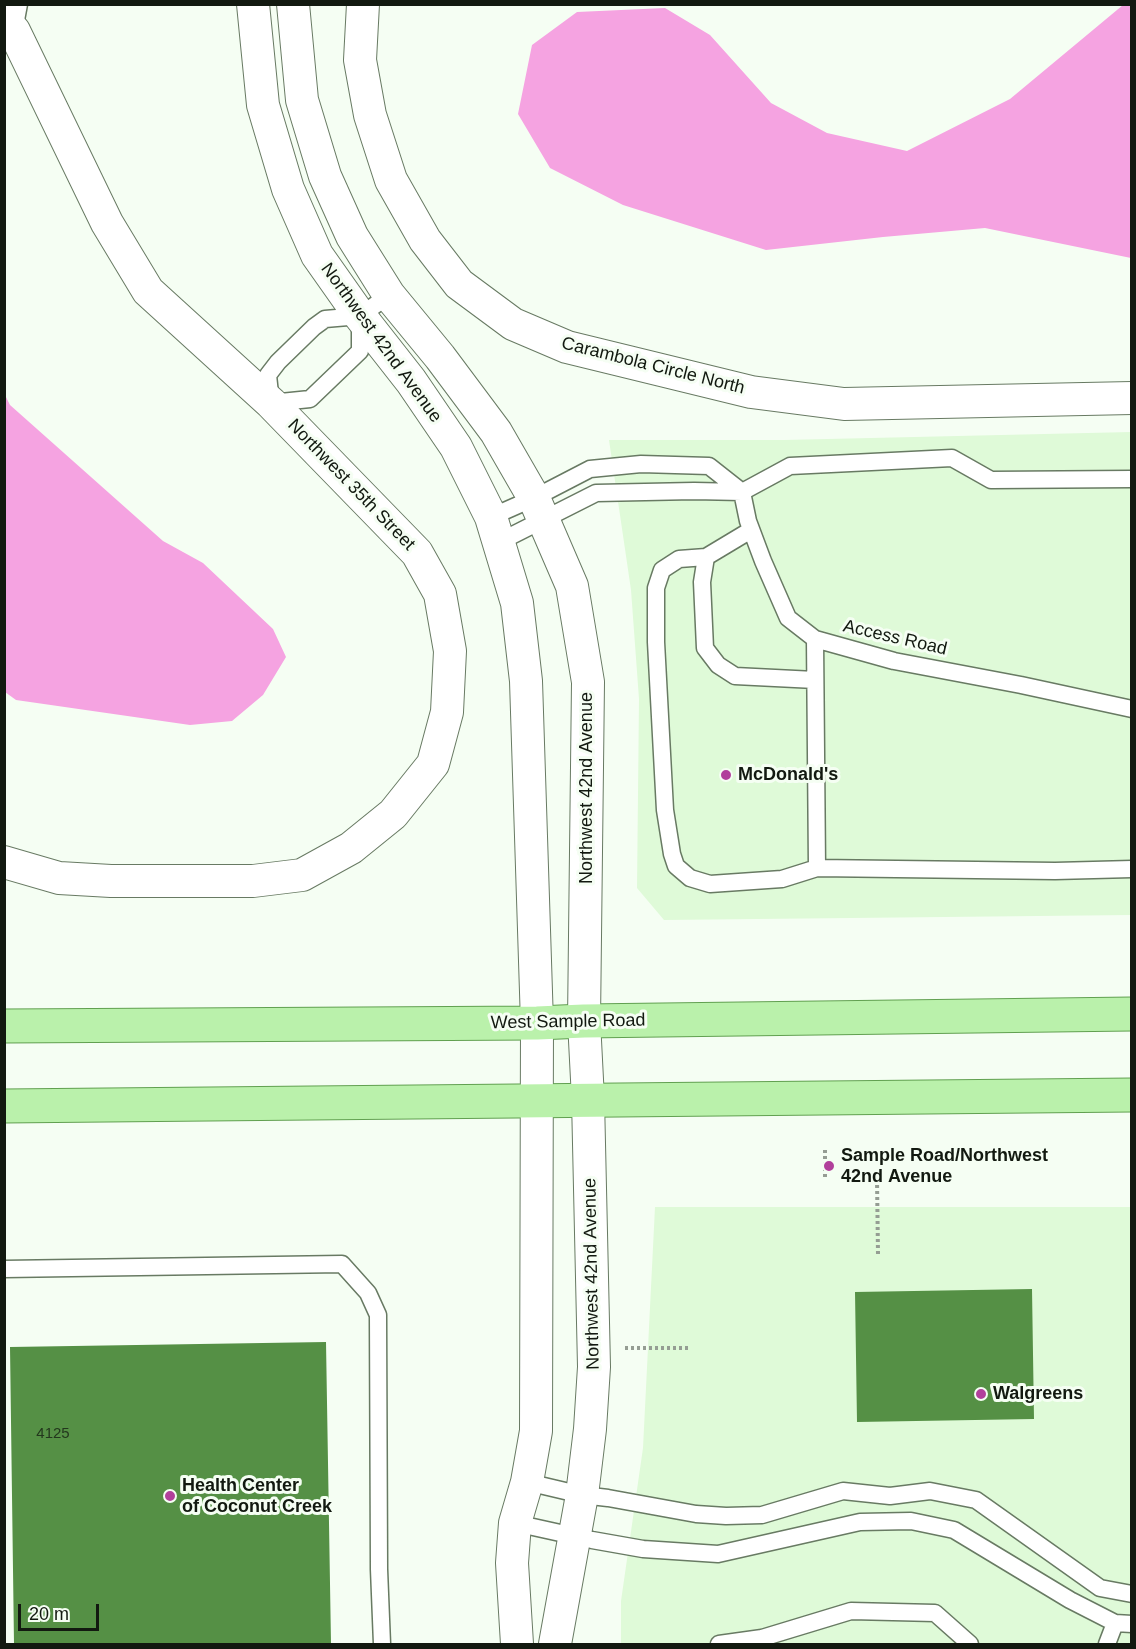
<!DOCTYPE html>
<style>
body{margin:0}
#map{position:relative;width:1136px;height:1649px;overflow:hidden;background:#f5fef3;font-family:Arial,sans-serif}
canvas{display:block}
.frame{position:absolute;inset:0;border:6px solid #121910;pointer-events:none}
.scale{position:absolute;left:18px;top:1604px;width:81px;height:27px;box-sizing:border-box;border:3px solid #121910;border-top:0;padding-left:8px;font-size:18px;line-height:21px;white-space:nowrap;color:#121910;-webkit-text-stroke:4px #f5fef3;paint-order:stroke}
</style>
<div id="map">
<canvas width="1136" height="1649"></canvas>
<div class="frame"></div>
<div class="scale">20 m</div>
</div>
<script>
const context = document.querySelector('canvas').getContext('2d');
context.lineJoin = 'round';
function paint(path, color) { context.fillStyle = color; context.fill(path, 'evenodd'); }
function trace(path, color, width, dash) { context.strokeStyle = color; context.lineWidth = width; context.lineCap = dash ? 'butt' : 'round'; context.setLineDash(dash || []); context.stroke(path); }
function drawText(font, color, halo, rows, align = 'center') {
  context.font = font + ' Arial,sans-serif'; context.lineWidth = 6; context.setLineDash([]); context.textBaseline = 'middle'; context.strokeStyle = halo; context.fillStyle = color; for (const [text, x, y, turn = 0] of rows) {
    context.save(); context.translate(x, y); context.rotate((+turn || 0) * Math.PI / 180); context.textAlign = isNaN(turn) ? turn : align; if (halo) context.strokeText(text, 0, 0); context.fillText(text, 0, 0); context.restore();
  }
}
paint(new Path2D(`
 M1131,432V915L664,920L637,888L639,699L631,590L609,440H784Z
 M655,1207H1131V1644H621V1601L643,1448Z`), '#dffad8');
paint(new Path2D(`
 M1123,5H1132L1131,258L985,228L883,237L766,250L623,205L550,168L518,114L532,45L577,12L665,8L710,35L771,103L827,133L907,151L1010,99Z
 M5,395L10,405L163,541L203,563L273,629L286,657L263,695L232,721L190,725L16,700L5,692Z`), '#f5a3e1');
paint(new Path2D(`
 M1032,1289L1034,1419L857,1422L855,1292Z
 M326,1342L331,1644H14L10,1347Z`), '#559045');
const service = new Path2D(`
 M14,31L19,4
 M360,320V351L310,399L271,403L268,375L278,362L314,327L325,319L360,316L389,295
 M491,517L534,498L590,469L641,464L709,466L742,492L748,521L763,561L788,618L815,639L894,661L1021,685L1132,709
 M751,530L706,557L702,582L705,648L718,665L735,676L815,680
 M499,542L596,493L694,491L742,492L790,466L952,458L991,480L1132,479
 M706,557L679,559L662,570L656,588V642L665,810L672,854L676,866L690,878L710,884L782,879L817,868
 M815,639L817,868L1055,871L1132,869
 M4,1269L342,1264L368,1293L378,1315L379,1569L382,1644
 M527,1482L582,1495L608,1498L696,1514L726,1516L762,1515L843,1491L890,1496L930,1491L976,1500L1100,1588L1132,1594
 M515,1523L592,1540L643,1549L718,1554L860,1522L911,1521L954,1530L1070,1600L1115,1623L1132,1624
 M719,1644L762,1638L851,1611L935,1613L970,1644
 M1107,1644L1115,1623`);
const minor = new Path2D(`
 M253,4L263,105L288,189L317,255L360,316L411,381L456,447L491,517L517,603L526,681L537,1023L536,1431L527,1482L515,1523L512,1563L517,1644
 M293,4L302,100L325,176L352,236L389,295L440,357L496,432L534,498L572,586L588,682L584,1021L588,1099L594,1367L590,1429L582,1495L555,1644
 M363,4L360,60L370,115L391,180L425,240L459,284L513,324L567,347L751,392L844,404L1132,398
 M4,20L14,31L107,223L148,291L271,403L417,553L440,594L450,651L447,712L433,764L393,814L351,848L302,875L253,881H111L59,878L4,862`);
const primary = new Path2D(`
 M4,1026L537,1023L584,1021L1132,1014
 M4,1106L1132,1095`);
trace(service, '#687a63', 19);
trace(minor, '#687a63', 34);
trace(primary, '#61a050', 35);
trace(new Path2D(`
 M825,1150V1179
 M877,1179L878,1254
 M625,1348H690`), '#959d93', 4, [3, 3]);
trace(service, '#fff', 16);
trace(minor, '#fff', 32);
trace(primary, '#baf1ab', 33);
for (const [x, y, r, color] of [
 [726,775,6,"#b1409b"],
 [829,1166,6,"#b1409b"],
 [981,1394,6,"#b1409b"],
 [170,1496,6,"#b1409b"]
]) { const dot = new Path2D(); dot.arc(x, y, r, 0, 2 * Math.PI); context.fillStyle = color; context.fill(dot); trace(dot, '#f5fef3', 2); }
drawText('15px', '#23371d', null, [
 ["4125",53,1434]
]);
drawText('18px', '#121910', '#f5fef3', [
 ["Northwest 42nd Avenue",381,343,54],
 ["Carambola Circle North",653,366,14],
 ["Northwest 35th Street",351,485,46],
 ["Access Road",895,638,13],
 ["Northwest 42nd Avenue",587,788,-90],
 ["West Sample Road",568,1022,-1],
 ["Northwest 42nd Avenue",592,1274,-91]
]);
drawText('bold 18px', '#121910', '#f5fef3', [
 ["McDonald's",738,775],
 ["Sample Road/Northwest",841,1156],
 ["42nd Avenue",841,1177],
 ["Walgreens",993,1394],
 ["Health Center",182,1486],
 ["of Coconut Creek",182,1507]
], 'left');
</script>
